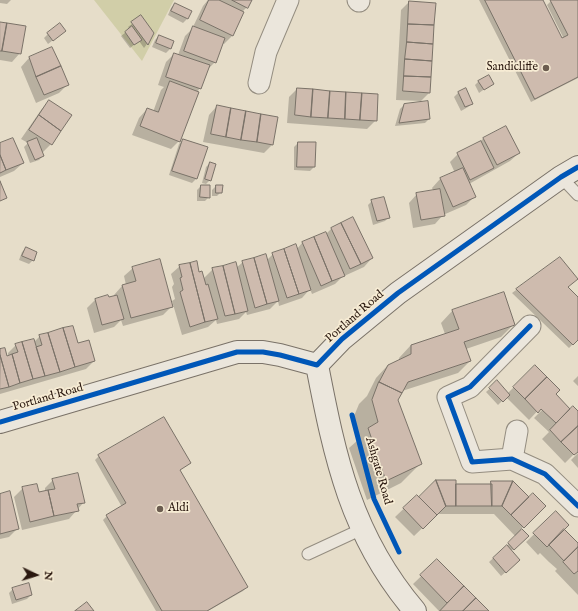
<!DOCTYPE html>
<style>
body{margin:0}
#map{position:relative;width:578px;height:611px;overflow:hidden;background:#e6ddc9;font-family:"IM FELL English",serif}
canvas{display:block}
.north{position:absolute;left:16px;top:555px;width:40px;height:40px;-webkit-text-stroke:3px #f7ecd4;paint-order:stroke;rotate:94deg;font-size:11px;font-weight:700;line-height:16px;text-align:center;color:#2a180f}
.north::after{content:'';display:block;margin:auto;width:14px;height:18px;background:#2a180f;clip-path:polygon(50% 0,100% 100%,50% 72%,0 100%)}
</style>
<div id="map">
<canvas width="578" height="611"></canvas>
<div class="north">N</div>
</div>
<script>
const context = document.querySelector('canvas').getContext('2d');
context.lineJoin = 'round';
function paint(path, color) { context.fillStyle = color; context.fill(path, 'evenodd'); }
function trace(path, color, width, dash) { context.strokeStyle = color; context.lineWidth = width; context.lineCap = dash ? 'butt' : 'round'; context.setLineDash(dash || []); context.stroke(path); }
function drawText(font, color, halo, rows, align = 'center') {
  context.font = font + ' "IM FELL English",serif'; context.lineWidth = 3.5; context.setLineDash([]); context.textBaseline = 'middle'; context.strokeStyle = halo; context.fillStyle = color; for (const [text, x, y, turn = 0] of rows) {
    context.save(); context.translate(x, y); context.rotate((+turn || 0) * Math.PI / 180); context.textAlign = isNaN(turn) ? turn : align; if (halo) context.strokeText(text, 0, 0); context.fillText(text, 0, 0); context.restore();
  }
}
paint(new Path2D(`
 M94,0H174L142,61Z`), '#d1cea8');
paint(new Path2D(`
 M0,0H11L7,4L0,3Z
 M208,0H251L247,7L242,12L232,36L224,44L222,43L215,62L206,71L200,88L197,92L179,141L171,149L132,135L139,118L147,109L153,112L161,90L164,87L158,85L166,62L174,54L178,55L185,36L192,29L203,6Z
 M479,0H542L562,40L564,39L547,5L552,0H578V78L531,102Z
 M409,2L429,93L421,101L396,100L401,10Z
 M175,4L187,19L183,23L168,15L171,8Z
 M141,17L153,33L147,44L144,48L139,41L130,48L121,36L130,29L128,27Z
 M0,23L20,53L12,62L0,60Z
 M48,34H61L48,44L44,38Z
 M159,36L170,49L166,53L152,47L155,40Z
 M52,48L67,85L59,93L36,103L21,67L29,58Z
 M479,81L493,83L479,93L475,85Z
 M297,89L376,120L367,129L287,123L289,97Z
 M465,90L472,103L468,107L461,111L454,97L458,93Z
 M49,101L70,116L51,144L42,153L43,156L39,160L30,163L24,147L28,143L21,139L41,110Z
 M404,105L429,119L425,123L395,126L400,109Z
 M217,106L277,118L272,145L264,153L203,142L209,115Z
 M484,138L519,153L510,161L469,184L475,196L466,205L443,215L435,224L413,228L409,203L417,194L434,192L432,188L440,179L455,173L450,162L458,154L478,143Z
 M183,140L196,179L192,183L169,175L179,144Z
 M298,143L314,167L310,171L294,170V147Z
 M0,144L23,163L14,171L0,177Z
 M210,163V180L206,184L202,183L206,167Z
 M201,186L209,197L205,201H197V190Z
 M216,186L221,192L217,196H212V190Z
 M372,201L389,217L385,221L373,225L368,205Z
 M331,229L372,258L364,267L342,277L335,284L312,294L310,289L302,298L279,306L278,301L270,309L247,315L246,312L239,319L217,324L216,320L208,327L182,335L172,301L175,299L172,287L174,284L171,274L180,266L199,273L203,279L213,269L236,268L243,262L267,260L273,254L297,249L302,243L325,233L326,234Z
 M26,248L33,260L29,264L19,260L22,252Z
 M560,258L567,288L578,298V339L569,348L512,293Z
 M133,268L172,306L163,315L123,326L121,320L114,327L94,333L87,308L95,300L107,296L108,299L114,297V295L122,286L126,285L124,276Z
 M453,310L514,324L501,337L466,349L470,361L458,373L402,391L397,400L421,463L401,483L367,500L349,448L358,440L352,421L359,404L367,396L376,378L388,365L399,361V358L411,345L445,334L441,323Z
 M40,336L77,344L94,361L86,369L0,394V350L6,357L8,356V353L16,345L34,342Z
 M535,366L555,394L570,410L578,412V450L565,463L542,439L549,432L534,418L546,406L544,404L529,420L506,397L498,405L486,392L497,382L508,393Z
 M578,376V386L573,381Z
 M578,453V468L571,460Z
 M99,456L189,463L179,471L247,587L243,591L208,611H156L103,520L107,516L122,507L95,460Z
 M53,480L84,502L69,519L22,530L14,497L23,488L38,494L45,492V488Z
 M492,482L545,506L521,529L528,536L511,551L515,564L501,576L489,562L516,537L494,514H437L414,536L395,517L417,496L419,499L455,485H489Z
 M0,495L17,529L9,537L0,539Z
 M556,513L563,529L578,544V595L555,571L557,569L549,562L540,553L538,555L526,542Z
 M437,561L488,611H439L413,584Z
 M13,589L31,595L27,599L12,604L9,593Z`), '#0003');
const building = new Path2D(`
 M209,0H219L244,12L233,36L200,20Z
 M232,0H252L248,8Z
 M485,0H543L562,38L568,35L550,0H578V77L535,99Z
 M409,1L436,3L434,25L408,24Z
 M175,3L192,11L188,19L171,11Z
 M141,15L154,33L148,45L131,22Z
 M0,22L7,23L2,51H0Z
 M7,23L26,26L21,54L2,51Z
 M60,23L66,31L53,41L47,33Z
 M408,24L434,25L433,44L407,42Z
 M132,26L142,40L134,45L125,32Z
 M193,26L225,38L216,63L184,51Z
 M159,35L174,41L171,49L156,43Z
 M407,42L433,44L432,61L405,59Z
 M52,47L61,66L36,77L29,57Z
 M174,53L210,65L201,89L166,77Z
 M405,59L432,61L431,77L404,76Z
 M61,66L69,85L44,95L36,77Z
 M489,75L494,84L484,90L478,81Z
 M404,76L431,77L430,93L403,91Z
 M170,81L199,92L180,142L140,126L147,108L158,112Z
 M297,88L313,89L311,117L295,115Z
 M466,88L473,104L465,107L458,92Z
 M313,89L330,91L328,118L311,117Z
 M330,91L346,92L345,119L328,118Z
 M346,92L362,93L360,120L345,119Z
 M362,93L378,94L377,121L360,120Z
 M49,100L72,115L61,131L39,115Z
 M428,101L430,119L399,123L404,104Z
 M217,105L231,108L226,137L211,134Z
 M231,108L246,111L241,140L226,137Z
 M246,111L261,114L257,142L241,140Z
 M261,114L278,117L273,145L257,142Z
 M39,115L61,131L52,145L29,130Z
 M506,126L520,153L497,165L483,138Z
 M13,138L24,163L6,170L0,155V143Z
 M37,138L44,156L35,160L27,142Z
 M183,139L208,147L197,179L172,171Z
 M481,141L494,168L470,180L457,153Z
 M298,142H316L315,167H297Z
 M0,155L6,170L0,173Z
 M210,162L216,164L211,181L205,179Z
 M463,168L476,197L453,207L440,178Z
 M0,181L7,198L0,201Z
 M201,185H210V198L200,197Z
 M216,185H223L222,193H216Z
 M440,189L445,216L421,220L416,193Z
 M384,197L390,218L377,221L371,200Z
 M353,217L373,258L361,264L341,223Z
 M341,223L361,264L350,269L331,228Z
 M326,232L345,276L332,281L314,237Z
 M314,237L332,281L321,286L302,242Z
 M296,244L311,290L299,294L284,249Z
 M26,247L37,252L34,261L22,256Z
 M284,249L299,294L287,298L272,253Z
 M266,254L279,301L267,304L254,258Z
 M560,257L578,279L568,287L578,297V340L573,345L516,289Z
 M254,258L267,304L255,308L242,261Z
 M160,259L173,307L131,318L122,285L136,281L132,267Z
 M197,261L199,272L202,271L206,285L208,284L218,319L205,322L190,263Z
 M236,262L248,311L235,314L223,266Z
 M190,263L205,322L190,327L180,292L183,290L180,278L182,277L179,265Z
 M223,266L235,314L225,316L212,268Z
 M504,292L515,325L464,342L471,361L408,382L402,393L379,382L388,365L411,354V345L459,329L452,310Z
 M108,295L109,297L117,295L124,319L102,325L95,299Z
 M73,326L78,343L89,340L95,361L75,367L63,328Z
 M63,328L75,367L60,372L48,333Z
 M48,333L60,372L45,376L36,347L42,345L39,335Z
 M34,339L45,376L33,379L22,342Z
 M22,342L33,379L20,383L12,354L18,352L15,344Z
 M5,348L7,356L12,354L20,383L9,387L0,355V349Z
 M0,355L9,387L0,389Z
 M535,365L547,377L525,399L513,387Z
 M547,377L560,390L556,394L570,409L556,423L541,409L538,413L525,399Z
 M497,380L510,395L503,402L489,388Z
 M379,382L402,393L398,400L422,464L386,481L368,428L378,422L372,400Z
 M573,406L578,411V426L561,442L550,430Z
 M164,417L191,463L180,470L248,587L207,611H162L106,515L126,503L98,455Z
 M578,426V452L574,455L561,442Z
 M78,473L85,503L77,504L79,511L54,516L48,490L55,489L52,479Z
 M436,480L446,506L437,515L419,497Z
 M436,480H456V506H446Z
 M491,481H513L502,506H492Z
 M513,481L529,497L511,515L502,506Z
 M37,484L39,492L48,490L54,516L30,522L22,487Z
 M456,484H492V506H456Z
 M10,491L19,529L0,534V494Z
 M533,493L546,506L524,528L511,515Z
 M417,495L437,515L423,529L403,508Z
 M556,511L569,525L547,547L533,533Z
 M522,529L529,536L514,550L508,543Z
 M564,529L578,543V547L564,561L549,545Z
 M507,545L520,560L506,573L493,558Z
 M578,547V571L574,574L563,562Z
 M437,559L464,586L447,603L420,575Z
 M29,583L32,595L16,600L12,588Z
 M464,586L476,598L463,611H440Z
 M476,598L489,611H463Z
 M87,602L94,611H75Z`);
paint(building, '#cebbae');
trace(building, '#7a7268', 1);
const lane = new Path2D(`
 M561,177L578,195
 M308,554L362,529`);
const street = new Path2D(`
 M358,0L359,1
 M259,83L266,52L288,0
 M530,326L470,387L448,397L472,462L512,459L545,474L578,506
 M512,459L517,431`);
const secondary = new Path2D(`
 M317,365L342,339L398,293L561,177L578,167
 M317,365C335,458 351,536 415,611
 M0,422L237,352H263L280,355L317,365`);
trace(lane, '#948d80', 13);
trace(street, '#948d80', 23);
trace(secondary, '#7a7268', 24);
trace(lane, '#ebe6dc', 11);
trace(street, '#ebe6dc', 21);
trace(secondary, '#ebe6dc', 22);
trace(new Path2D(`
 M530,326L470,387L448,397L472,462L512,459L545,474L578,506
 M352,415L374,499L399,552
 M0,422L237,352H263L280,355L317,365L342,339L398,293L561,177L578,167`), '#0057b8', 5);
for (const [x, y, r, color] of [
 [546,68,4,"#6c5d50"],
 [160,509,4,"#6c5d50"]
]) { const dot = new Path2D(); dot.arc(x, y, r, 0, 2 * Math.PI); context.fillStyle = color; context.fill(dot); trace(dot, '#f7ecd4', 1.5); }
drawText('12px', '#2a180f', '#f7ecd4', [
 ["Sandicliffe",538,68],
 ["Aldi",168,509,"left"]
], 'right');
drawText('12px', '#2a180f', '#f7ecd4', [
 ["Portland Road",355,317,-41],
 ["Portland Road",48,398,-16],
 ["Ashgate Road",378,471,74]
]);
</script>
